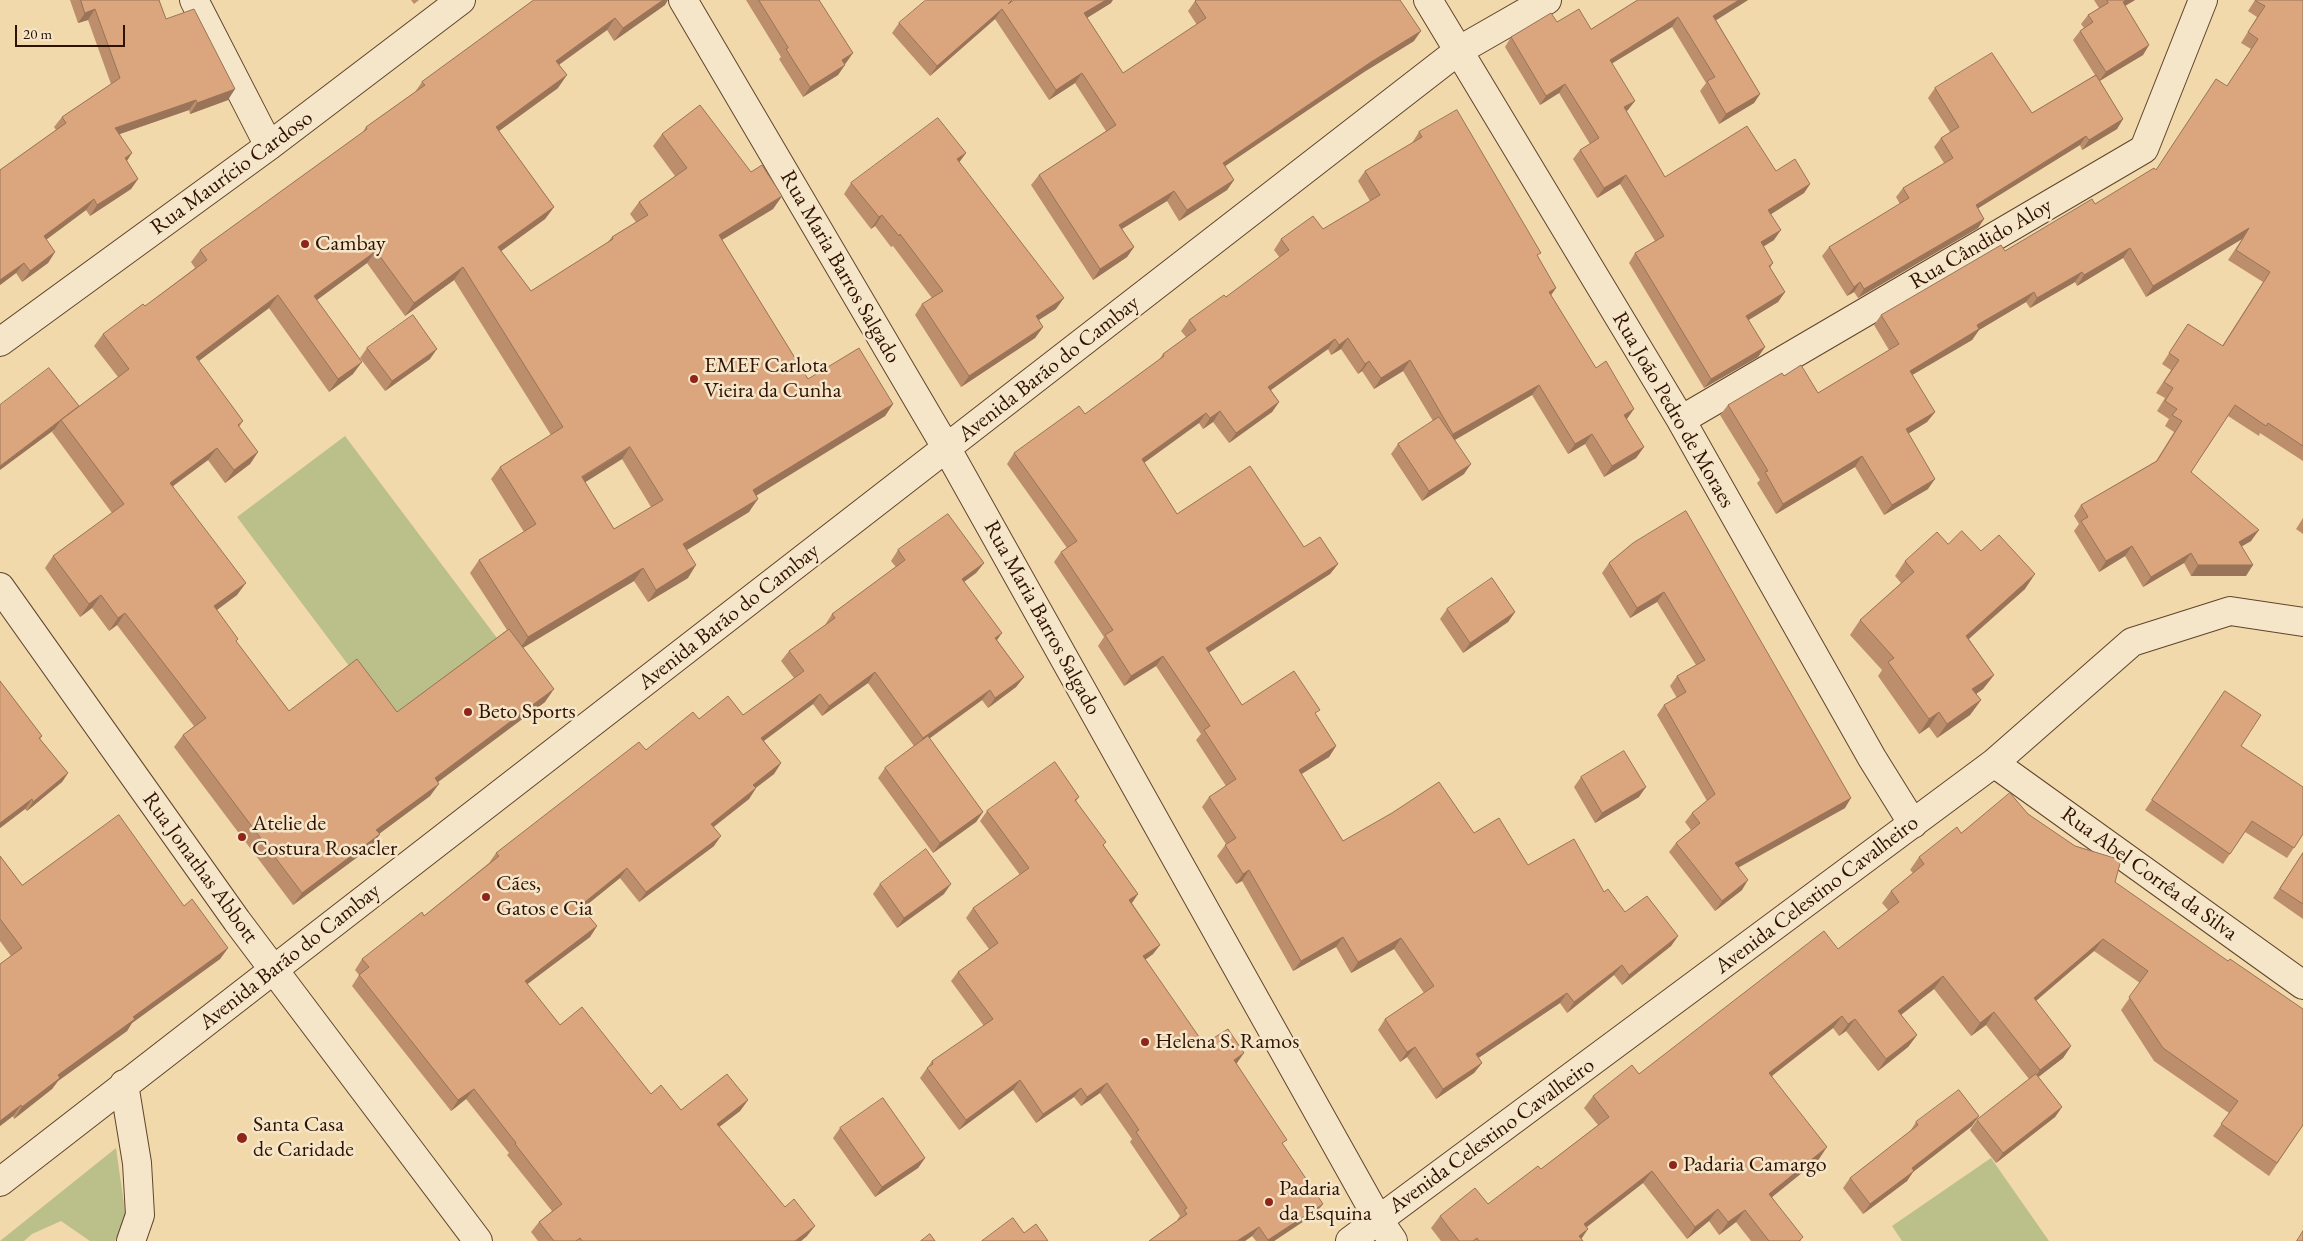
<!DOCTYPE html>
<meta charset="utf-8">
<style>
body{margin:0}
#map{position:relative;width:2303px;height:1241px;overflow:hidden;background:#f1d9ac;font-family:"EB Garamond",serif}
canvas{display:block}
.scale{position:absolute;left:15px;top:25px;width:110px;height:22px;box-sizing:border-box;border:2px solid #2f1202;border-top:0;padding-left:6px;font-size:15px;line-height:18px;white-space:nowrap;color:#2f1202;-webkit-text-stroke:4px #f6e6c9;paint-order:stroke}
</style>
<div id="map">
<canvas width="2303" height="1241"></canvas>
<div class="scale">20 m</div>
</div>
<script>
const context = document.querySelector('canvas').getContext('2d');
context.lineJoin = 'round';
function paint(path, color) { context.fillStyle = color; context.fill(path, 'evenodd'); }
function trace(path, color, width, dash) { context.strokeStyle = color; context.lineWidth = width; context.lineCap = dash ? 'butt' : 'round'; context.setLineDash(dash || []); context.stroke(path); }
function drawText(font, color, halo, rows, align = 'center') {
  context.font = font + ' "EB Garamond",serif'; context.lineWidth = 5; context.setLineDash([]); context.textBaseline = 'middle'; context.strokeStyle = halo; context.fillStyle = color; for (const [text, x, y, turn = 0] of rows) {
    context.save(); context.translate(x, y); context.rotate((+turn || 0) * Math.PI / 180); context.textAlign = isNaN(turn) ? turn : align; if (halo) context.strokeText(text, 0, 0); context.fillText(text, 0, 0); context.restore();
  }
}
paint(new Path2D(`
 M345,436L497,638L389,719L237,517Z
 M116,1148L126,1218L115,1241H90L61,1221L32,1234L24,1241H0Z
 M1991,1158L2049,1241H1902L1892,1226Z`), '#bbbf89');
const minor = new Path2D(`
 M194,0L269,146
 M683,0L947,449L1378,1219L1393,1241
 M1428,0L1681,420L1872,758L1913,824
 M0,342L269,146L461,0
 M1681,420L2144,149L2203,0
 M0,587L237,921L478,1241
 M1994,763L2303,985
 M124,1084L137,1163L140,1215L131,1241
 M0,1182L1458,51L1547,0
 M1350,1241L1994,763L2132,642L2230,611L2303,622`);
trace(minor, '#60442c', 30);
trace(minor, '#f6e6c9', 28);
paint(new Path2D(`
 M70,0H159L166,19L228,100L190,114L189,110L120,134L127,161L138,179L131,189L90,216L86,210L46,240L55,252L48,263L22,282L16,273L0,285V170L56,130L54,127L62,117L111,84L88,20L78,23Z
 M411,0H419L414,4Z
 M534,0L665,5L614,41L607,30L559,65L558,88L499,131L554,207L545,219L501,251L531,291L607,243L612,237L636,222L630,214L639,202L675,176L653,146L662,134L751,172L782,196L773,209L722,240L808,379L893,404L885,416L756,496L749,512L687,550L688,578L648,602L634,581L523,648L545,702L438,782L430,796L379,834L371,847L293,905L174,747L183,735L194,726L117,625L109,631L92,608L80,617L45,568L53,556L112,513L52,432L54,430L0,405L78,407L118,377L94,346L103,334L145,306L195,268L191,262L200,250L362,133L366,127L415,92L422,82ZM367,263L405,316L454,280L551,435L500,467L491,479L524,532L479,560L470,573L507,630L397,712L289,711L236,642L216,610L237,595L173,486L208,460L225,483L250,464L258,452L239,427L243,421L198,361L269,308L329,392L353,374L317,300ZM622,459L651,507L614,529L585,482Z
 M746,0H819L846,63L845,64L838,75L803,97L779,59L781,57Z
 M1638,0H1748L1716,20L1760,94L1754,103L1719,124L1700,91L1706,83L1672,27L1612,63L1628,110L1626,111L1665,177L1776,171L1810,184L1804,193L1771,214L1774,240L1763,246L1773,263L1770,268L1785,292L1778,302L1748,320L1765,347L1758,357L1704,388L1629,263L1635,253L1655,241L1620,184L1597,198L1573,159L1580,150L1590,144L1559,93L1540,105L1505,47L1511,37L1557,22L1591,29Z
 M2094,0H2135L2125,6L2149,45L2143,55L2100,81L2123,119L2117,129L2082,150L2080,145L1978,208L1984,219L1978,228L1858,298L1854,292L1847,296L1822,256L1829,247L1900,204L1896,197L1903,188L1944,163L1934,147L1941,138L1950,132L1928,98L1935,88L2032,113L2095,75L2073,40L2080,31L2084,28L2081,24L2088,15L2099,8Z
 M2255,0H2303V461L2260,433L2259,436L2228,416L2191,472L2251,541L2242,546L2246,576H2191L2184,563L2143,587L2125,556L2099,572L2074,531L2079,524L2074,516L2081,505L2156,461L2174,432L2165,426L2169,419L2157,411L2165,398L2156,393L2171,370L2162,364L2188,324L2222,346L2263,282L2228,260L2242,239L2146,297L2123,258L2077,286L2075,282L2030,308L2026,302L1979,330L1972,340L1912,375L1935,412L1927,422L1908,434L1928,489L1884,515L1855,467L1776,514L1757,483L1760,480L1720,415L1728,405L1784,376L1818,393L1889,350L1874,325L1881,315L2095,204L2156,170L2227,86L2251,49L2241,43L2257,17L2248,11Z
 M1012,1L1111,3L1087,18L1123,73L1197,25L1188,11L1195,1L1414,41L1364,72L1225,166L1234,180L1227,190L1179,221L1167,201L1122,229L1134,247L1127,257L1093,280L1031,185L1039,175L1106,131L1075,83L1049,100L995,19L930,76L892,33L899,23Z
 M1419,132L1538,257L1556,288L1551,295L1644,447L1636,458L1604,477L1585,444L1568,454L1532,395L1455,440L1464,474L1422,501L1391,454L1398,444L1433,421L1403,371L1374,389L1362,371L1358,374L1341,349L1331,355L1328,349L1271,390L1279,402L1272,412L1229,443L1213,422L1203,429L1199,423L1144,463L1177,514L1304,547L1338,564L1330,574L1208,652L1242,705L1316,715L1336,746L1329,757L1301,774L1343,841L1474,833L1528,865L1604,892L1625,912L1678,936L1671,946L1622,985L1614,975L1567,1013L1560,1003L1478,1058L1482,1063L1474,1073L1436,1099L1407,1057L1400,1062L1378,1030L1385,1019L1424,993L1394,949L1351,973L1336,947L1293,971L1242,881L1236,884L1217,856L1226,844L1202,807L1209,797L1226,786L1196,740L1201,734L1156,666L1124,686L1098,646L1104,637L1054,562L1061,552L1067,548L1007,464L1014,453L1085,414L1159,360L1163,354L1186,337L1181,331L1189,320L1226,297L1280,258L1274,250L1281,239L1323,229L1370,201L1358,181L1365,171L1412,143Z
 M966,153L959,162L1056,309L1038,320L1043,327L1035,338L961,387L915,315L922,304L932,298L893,246L891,247L875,226L871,229L844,194L851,183Z
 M367,348L430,359L385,391L360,358Z
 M2303,518V534L2296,529Z
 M1633,543L1845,808L1738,868L1742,890L1715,911L1669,852L1676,843L1691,830L1685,822L1692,813L1707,801L1657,715L1664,705L1677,698L1670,686L1677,676L1696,665L1657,602L1630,618L1602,573L1609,563Z
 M1948,544L1981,551L2025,589L1969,639L1994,675L1983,689L1976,694L1981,700L1970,715L1937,738L1929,727L1919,734L1878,676L1882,670L1850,635L1860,620L1901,583L1895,576L1905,561Z
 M898,550L984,563L976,573L964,582L997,640L1024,677L1016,687L988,708L982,700L929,739L983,812L976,822L933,853L878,778L885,768L914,746L868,683L822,716L813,704L764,741L781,763L774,774L756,788L749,799L714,827V846L639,902L620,878L583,908L597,926L590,937L527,984L560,1025L651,1094L681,1110L748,1100L740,1111L719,1127L807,1236L801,1241H538L531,1232L539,1222L552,1211L507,1155L509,1153L466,1099L451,1111L352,986L359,975L355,970L362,959L424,916L489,863L496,853L646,750L699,719L743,715L794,678L781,661L789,651L825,625L832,614L896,567L891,561Z
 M1447,609L1515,612L1508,622L1463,653L1440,619Z
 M0,681L42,736L40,739L68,773L62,782L27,811L25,809L0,828Z
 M2225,691L2241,746L2303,834L2287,858L2245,832L2223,864L2145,810Z
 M1581,777L1639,797L1595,823L1574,787Z
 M1079,797L1076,801L1104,846L1138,894L1132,903L1160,945L1153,954L1145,960L1204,1044L1237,1063H1236L1283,1145L1316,1213L1274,1241H1256L1252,1236L1245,1241H1149L1178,1220H1177L1180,1216L1130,1142L1132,1139L1100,1093L1081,1106L1074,1097L1036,1123L1013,1090L959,1130L920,1078L932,1061L984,1026L951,981L958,972L989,949L966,918L973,908L1020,875L980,821L987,811Z
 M2028,814L2115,882L2303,1125L2269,1176L2213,1136L2229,1113L2154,1061L2121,1010L2140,983L2094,951L2036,1001L2071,1046L2063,1058L2038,1077L2062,1107L2055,1117L1996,1163L1970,1130L1977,1120L2029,1079L1986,1025L1971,1036L1934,989L1901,1015L1917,1035L1908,1047L1878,1071L1846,1031L1839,1036L1833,1028L1772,1076L1819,1159L1772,1197L1801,1241H1751L1736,1222L1719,1235L1709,1221L1687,1239L1643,1183L1587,1227L1581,1239L1583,1241H1441L1431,1228L1440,1216L1488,1204L1541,1169L1598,1125L1584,1108L1593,1096L1639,1074L1838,949L1888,910L1882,903L1891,891L1913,873L1910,870L1919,857L1961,833Z
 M2303,853V919L2273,898Z
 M0,856L22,885L184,906L228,948L220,959L132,1023L127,1031L58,1081L52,1089L14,1119L13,1116L0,1126V964L11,956L0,941Z
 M880,884L944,894L897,928L873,894Z
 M1916,1122L1972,1126L1913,1172L1907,1181L1863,1214L1843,1188L1850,1178L1909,1133Z
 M840,1128L925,1158L918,1168L875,1197L833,1138Z`), '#bc8e6c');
paint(new Path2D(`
 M663,0H668L665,5L614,41L623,28Z
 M1106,0H1113L1111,3L1077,24L1084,13Z
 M1739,0H1748L1707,26L1713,16Z
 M2126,0H2135L2116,11L2123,2Z
 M95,9L88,20L78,23L85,13Z
 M1002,9L995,19L930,76L937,66Z
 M1678,17L1672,27L1603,69L1610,60Z
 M615,18L607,30L547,73L556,61Z
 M1421,31L1414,41L1364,72L1215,173L1223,163L1371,62Z
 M2149,45L2143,55L2099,81L2106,72Z
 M853,53L846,63L835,70L842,60Z
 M845,65L838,75L803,97L810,87Z
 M1082,73L1075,83L1049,100L1056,90Z
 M567,75L558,88L488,139L496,127Z
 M1565,84L1559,93L1540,105L1546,96Z
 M235,89L228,100L190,114L197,103Z
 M1760,94L1754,103L1719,124L1726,114Z
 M196,100L189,110L108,138L115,128Z
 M1635,101L1628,110L1617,117L1624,107Z
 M2123,119L2117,129L2082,150L2089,140Z
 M2086,136L2080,145L1969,214L1976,205Z
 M132,153L125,164V158Z
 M966,153L958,164L957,159Z
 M1626,175L1620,184L1597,198L1604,188Z
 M138,179L131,189L90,216L97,205Z
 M1234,180L1227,190L1179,221L1187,210Z
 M1810,184L1804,193L1762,220L1768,210Z
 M1174,191L1167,201L1112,235L1119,225Z
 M782,196L773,209L710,247L719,235Z
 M94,199L86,210L36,247L44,236Z
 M554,207L545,219L489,260L498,247Z
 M882,215L875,226L871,229L879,217Z
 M1984,219L1978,228L1858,298L1864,289Z
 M2249,228L2242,239L2146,297L2153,286Z
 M1781,230L1774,240L1755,252L1761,242Z
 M1134,247L1127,257L1093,280L1100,269Z
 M2130,248L2123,258L2077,286L2084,275Z
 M376,251L367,263L306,308L314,296Z
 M55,252L48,263L22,282L30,271Z
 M24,263L16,273L0,285V280Z
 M463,267L454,280L405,316L414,303Z
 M2082,272L2075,282L2030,308L2037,298Z
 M1860,282L1854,292L1847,296L1854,287Z
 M1556,288L1549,298V292Z
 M1785,292L1778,302L1739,326L1746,316Z
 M2034,292L2026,302L1979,330L1972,340L1902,381L1910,371L1977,325Z
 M278,295L269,308L187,370L196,357Z
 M1064,298L1056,309L1028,327L1036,316Z
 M1043,327L1035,338L961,387L969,376Z
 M1348,338L1341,349L1331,355L1339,345Z
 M1335,339L1328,349L1261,397L1268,387Z
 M1765,347L1758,357L1704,388L1711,379Z
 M437,349L430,359L385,391L392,381Z
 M1410,360L1403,371L1374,389L1381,378Z
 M1369,361L1362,371L1358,374L1365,364Z
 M362,362L353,374L329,392L338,379Z
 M1539,385L1532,395L1446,445L1453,434Z
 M1279,402L1272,412L1229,443L1236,433Z
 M893,404L885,416L744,503L753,490Z
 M79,406L61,420L54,430L0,470V466Z
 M1634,409L1627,419L1617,425L1624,415Z
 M1220,411L1213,422L1203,429L1210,418Z
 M1935,412L1927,422L1898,440L1906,429Z
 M1206,413L1199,423L1134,470L1142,459Z
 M1592,434L1585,444L1568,454L1575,444Z
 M630,447L622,459L573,490L582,477Z
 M1644,447L1636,458L1604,477L1612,466Z
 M217,448L208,460L161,495L170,483Z
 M258,452L250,464L225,483L234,470Z
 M1862,456L1855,467L1776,514L1783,504Z
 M1471,464L1464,474L1422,501L1429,491Z
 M1935,479L1928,489L1884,515L1892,505Z
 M758,499L749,512L675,557L683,544Z
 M2259,530L2251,541L2232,552L2239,542Z
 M2132,546L2125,556L2099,572L2106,561Z
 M2191,553L2184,563L2143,587L2151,577Z
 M984,563L976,573L954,589L962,579Z
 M1338,564L1330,574L1199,659L1206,648Z
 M696,565L688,578L648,602L656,590Z
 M2198,565H2253L2246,576H2191Z
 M643,568L634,581L519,650L528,637Z
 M2035,574L2025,589L1956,650L1966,636Z
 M246,583L237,595L205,619L214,606Z
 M1664,592L1657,602L1630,618L1637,608Z
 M101,595L92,608L80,617L89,604Z
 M1515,612L1508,622L1463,653L1470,643Z
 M125,613L117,625L109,631L118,618Z
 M1002,633L995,643V638Z
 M1163,656L1156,666L1124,686L1131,676Z
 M875,672L868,683L822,716L829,706Z
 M1994,675L1983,689L1962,704L1972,689Z
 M1024,677L1016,687L988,708L995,698Z
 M554,689L545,702L426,791L435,778Z
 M990,690L982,700L916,748L923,738Z
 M820,694L813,704L754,748L761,738Z
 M1981,700L1970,715L1937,738L1947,724Z
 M1939,712L1929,727L1919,734L1929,719Z
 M1336,746L1329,757L1292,780L1299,770Z
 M781,763L774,774L746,795L753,785Z
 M68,773L62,782L27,811L33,802Z
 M439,784L430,796L368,842L376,830Z
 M1646,787L1639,797L1595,823L1602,813Z
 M756,788L749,799L704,834L711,824Z
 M1851,798L1845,808L1728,873L1735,863Z
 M32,799L25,809L0,828V823Z
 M983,812L976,822L933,853L940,843Z
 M380,834L371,847L293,905L302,893Z
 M721,836L714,846L639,902L646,892Z
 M627,868L620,878L573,916L580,906Z
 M1249,870L1242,881L1236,884L1243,874Z
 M1748,880L1742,890L1715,911L1722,901Z
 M951,884L944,894L897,928L904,918Z
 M1138,894L1131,904L1129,900Z
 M597,926L590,937L517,992L525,981Z
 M1678,936L1671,946L1622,985L1629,975Z
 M1343,937L1336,947L1293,971L1301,961Z
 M1401,938L1394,949L1351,973L1358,962Z
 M2103,939L2094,951L2025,1010L2034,998Z
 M1160,945L1153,954L1136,966L1143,956Z
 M228,948L220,959L132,1023L127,1031L58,1081L52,1089L14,1119L22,1107L58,1075L133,1017Z
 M1622,965L1614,975L1567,1013L1574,1002Z
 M1943,976L1934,989L1889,1024L1898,1011Z
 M1567,993L1560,1003L1468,1065L1476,1054Z
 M1994,1012L1986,1025L1971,1036L1980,1023Z
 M1842,1016L1833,1028L1760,1085L1769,1073Z
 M1855,1019L1846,1031L1839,1036L1848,1024Z
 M1917,1035L1908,1047L1878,1071L1886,1059Z
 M2071,1046L2063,1058L2032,1082L2040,1070Z
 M1415,1047L1407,1057L1400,1062L1407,1052Z
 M1244,1053L1237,1063L1227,1069L1234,1060Z
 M1482,1063L1474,1073L1436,1099L1443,1089Z
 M1020,1080L1013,1090L959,1130L966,1120Z
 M1107,1083L1100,1093L1081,1106L1087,1097Z
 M1081,1088L1074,1097L1036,1123L1043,1114Z
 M474,1089L466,1099L451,1111L458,1100Z
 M748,1100L740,1111L710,1134L717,1124Z
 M21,1105L13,1116L0,1126V1121Z
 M2062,1107L2055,1117L1996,1163L2003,1153Z
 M1979,1116L1972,1126L1913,1172L1907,1181L1863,1214L1870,1204L1912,1168Z
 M1827,1147L1819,1159L1761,1206L1769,1194Z
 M925,1158L918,1168L875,1197L882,1187Z
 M1652,1171L1643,1183L1575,1236L1584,1224Z
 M1323,1204L1316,1213L1274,1241H1267Z
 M1718,1209L1709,1221L1687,1239L1695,1227Z
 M1745,1210L1736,1222L1719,1235L1728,1222Z
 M815,1226L807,1236L801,1241H795Z
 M1259,1227L1252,1236L1245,1241H1237Z
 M1588,1229L1580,1241L1579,1236Z`), '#997458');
const building = new Path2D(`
 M81,0H159L166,19L194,9L235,89L197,103L196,100L115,128L132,153L125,158L138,179L97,205L94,199L44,236L55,252L30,271L24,263L0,280V170L66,123L62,117L120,78L95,9L85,13Z
 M534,0H663L623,28L615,18L556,61L567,75L496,127L554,207L498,247L531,291L613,239L612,237L648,215L639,202L687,168L662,134L700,105L751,172L762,165L782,196L719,235L808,379L859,348L893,404L753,490L758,499L683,544L696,565L656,590L643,568L528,637L479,560L536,524L500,467L563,427L463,267L414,303L376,251L314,296L362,362L338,379L278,295L196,357L243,421L238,425L258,452L234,470L217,448L170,483L246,583L214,606L238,639L236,641L289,711L357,659L397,712L509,629L554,689L435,778L439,784L376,830L380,834L302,893L183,735L206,718L125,613L118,618L101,595L89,604L53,556L124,504L61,420L129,369L103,334L143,304L145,306L207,260L200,250L367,129L366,127L425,85L422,82ZM630,447L663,500L614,529L582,477Z
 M759,0H819L853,53L842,60L845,65L810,87L786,49L788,48Z
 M926,0H1012L1008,4L1014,0H1106L1084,13L1123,73L1206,18L1195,1L1196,0H1400L1421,31L1371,62L1223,163L1234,180L1187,210L1174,191L1119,225L1134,247L1100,269L1039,175L1116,125L1082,73L1056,90L1002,9L937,66L899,23Z
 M1638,0H1739L1713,16L1760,94L1726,114L1707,81L1715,77L1678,17L1610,60L1635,101L1624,107L1665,177L1747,126L1776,171L1795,159L1810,184L1768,210L1781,230L1761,242L1773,263L1769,266L1785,292L1746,316L1765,347L1711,379L1635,253L1664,236L1626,175L1604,188L1580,150L1599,138L1565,84L1546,96L1511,37L1551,13L1557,22L1579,9L1591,29Z
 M2107,0H2126L2123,2L2149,45L2106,72L2080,31L2093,22L2088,15L2108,3Z
 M2256,0H2303V446L2268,423L2266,426L2235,405L2191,472L2259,530L2239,542L2253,565H2198L2191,553L2151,577L2132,546L2106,561L2081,521L2088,517L2081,505L2157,461L2182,421L2172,415L2177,409L2165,401L2173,388L2164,382L2179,360L2169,353L2188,324L2223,346L2270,272L2236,250L2249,228L2153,286L2130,248L2084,275L2082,272L2037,298L2034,292L1977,325L1979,329L1910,371L1935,412L1906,429L1935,479L1892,505L1862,456L1783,504L1765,472L1768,471L1728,405L1782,373L1784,376L1801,365L1818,393L1899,344L1881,315L2001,245L2005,251L2092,199L2095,204L2154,168L2156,170L2216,79L2227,86L2258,39L2248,32L2265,6L2256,1Z
 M1992,53L2032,113L2096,75L2123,119L2089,140L2086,136L1976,205L1984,219L1864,289L1860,282L1854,287L1829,247L1909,198L1903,188L1953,158L1941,138L1959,127L1935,88Z
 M1457,110L1541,253L1537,255L1556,288L1549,292L1596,368L1606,361L1634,409L1624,415L1644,447L1612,466L1592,434L1575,444L1539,385L1453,434L1410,360L1381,378L1369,361L1365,364L1348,338L1339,345L1335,339L1268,387L1279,402L1236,433L1220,411L1210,418L1206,413L1142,459L1177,514L1250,466L1304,547L1320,537L1338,564L1206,648L1242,705L1294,671L1320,710L1315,713L1336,746L1299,770L1343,841L1392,813L1439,782L1474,833L1499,818L1528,865L1574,839L1604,892L1608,889L1625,912L1647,896L1678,936L1629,975L1622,965L1574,1002L1567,993L1476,1054L1482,1063L1443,1089L1415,1047L1407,1052L1385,1019L1434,986L1401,938L1358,962L1343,937L1301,961L1249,870L1243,874L1225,845L1236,838L1209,797L1236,779L1204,730L1210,726L1163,656L1131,676L1105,635L1113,630L1061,552L1077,541L1014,453L1079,406L1085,414L1164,356L1163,354L1196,330L1189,320L1224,295L1226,297L1289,250L1281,239L1313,216L1323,229L1380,195L1365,171L1422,137L1419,132Z
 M938,118L966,153L957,159L1064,298L1036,316L1043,327L969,376L922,304L943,291L900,234L899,236L882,215L879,217L851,183Z
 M413,315L437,349L392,381L367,348Z
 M49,368L79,406L0,466V405Z
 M1439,417L1471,464L1429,491L1398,444Z
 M1686,511L1851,798L1735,863L1748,880L1722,901L1676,843L1700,823L1692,813L1715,794L1664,705L1686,692L1677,676L1705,660L1664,592L1637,608L1609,563L1633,543Z
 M948,514L984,563L962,579L1002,633L995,638L1024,677L995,698L990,690L923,738L875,672L829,706L820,694L761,738L781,763L753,785L756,788L711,824L721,836L646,892L627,868L580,906L597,926L525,981L560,1025L582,1007L651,1094L661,1085L681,1110L727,1074L748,1100L717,1124L785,1207L794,1199L815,1226L795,1241H582L580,1238L576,1241H554L539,1222L562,1204L515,1144L516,1143L474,1089L458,1100L359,975L369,967L362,959L422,912L424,916L499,856L496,853L639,742L646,750L693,712L699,719L728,696L743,715L804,671L789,651L835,618L832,614L905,560L898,550Z
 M1962,531L1981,551L1999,535L2035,574L1966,636L1994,675L1972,689L1981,700L1947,724L1939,712L1929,719L1888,662L1894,658L1860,620L1914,572L1905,561L1937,532L1948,544Z
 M1492,578L1515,612L1470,643L1447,609Z
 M0,681L42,736L39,738L68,773L33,802L32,799L0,823Z
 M2225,691L2261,715L2241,746L2303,787V834L2294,848L2252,821L2230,854L2152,800Z
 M928,736L983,812L940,843L885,768Z
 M1624,751L1646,787L1602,813L1581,777Z
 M1055,762L1079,797L1075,800L1106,842L1103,845L1138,894L1129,900L1160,945L1143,956L1204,1044L1228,1029L1244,1053L1234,1060L1287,1140L1282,1143L1323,1204L1268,1240L1259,1227L1237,1241H1149L1187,1214L1184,1210L1187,1208L1136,1132L1139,1130L1107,1083L1087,1097L1081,1088L1043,1114L1020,1080L966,1120L927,1068L933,1064L932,1061L993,1019L958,972L998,943L973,908L1029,868L987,811Z
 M2010,793L2028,814L2075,846L2121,860L2115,882L2228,961L2230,959L2303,1009V1125L2277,1163L2221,1124L2238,1101L2163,1048L2129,997L2148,971L2103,939L2034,998L2071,1046L2040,1070L1994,1012L1980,1023L1943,976L1898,1011L1917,1035L1886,1059L1855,1019L1848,1024L1842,1016L1769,1073L1827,1147L1769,1194L1803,1237L1799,1241H1769L1745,1210L1728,1222L1718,1209L1695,1227L1652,1171L1584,1224L1588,1229L1579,1236L1583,1241H1479L1477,1238L1473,1241H1459L1440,1216L1475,1188L1488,1204L1538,1166L1541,1169L1609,1117L1593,1096L1632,1065L1639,1074L1824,931L1838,949L1899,902L1891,891L1924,864L1919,857L1957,827L1961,833Z
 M119,815L184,906L192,899L228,948L133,1017L135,1019L58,1075L60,1078L22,1107L21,1105L0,1121V964L22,948L0,919V856L22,885Z
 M926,849L951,884L904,918L880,884Z
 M2303,853V904L2280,889Z
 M2036,1074L2062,1107L2003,1153L1977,1120Z
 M1959,1090L1979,1116L1912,1168L1914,1171L1870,1204L1850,1178L1918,1125L1916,1122Z
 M883,1098L925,1158L882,1187L840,1128Z
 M1013,1218L1024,1233L1036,1224L1048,1241H982Z
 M2303,1231V1241H2297Z
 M930,1234L935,1241H921Z`);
paint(building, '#dba57d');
trace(building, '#997458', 1);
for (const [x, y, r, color] of [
 [305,244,5,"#8f2418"],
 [694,379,5,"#8f2418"],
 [468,712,5,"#8f2418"],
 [242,837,5,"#8f2418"],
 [486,897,5,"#8f2418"],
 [1145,1042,5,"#8f2418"],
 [242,1138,6,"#8f2418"],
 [1673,1165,5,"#8f2418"],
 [1269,1202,5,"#8f2418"]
]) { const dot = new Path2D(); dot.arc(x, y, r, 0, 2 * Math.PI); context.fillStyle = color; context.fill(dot); trace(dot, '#f6e6c9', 2); }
drawText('22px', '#2f1202', '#f6e6c9', [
 ["Rua Maurício Cardoso",232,173,-36],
 ["Rua Cândido Aloy",1981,244,-30],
 ["Rua Maria Barros Salgado",840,267,60],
 ["Avenida Barão do Cambay",1049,369,-38],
 ["Rua João Pedro de Moraes",1673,410,60],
 ["Avenida Barão do Cambay",729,617,-38],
 ["Rua Maria Barros Salgado",1042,618,61],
 ["Rua Jonathas Abbott",200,868,54],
 ["Rua Abel Corrêa da Silva",2149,874,36],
 ["Avenida Celestino Cavalheiro",1817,895,-37],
 ["Avenida Barão do Cambay",290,957,-38],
 ["Avenida Celestino Cavalheiro",1492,1136,-36]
]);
drawText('22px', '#2f1202', '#f6e6c9', [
 ["Cambay",315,244],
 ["EMEF Carlota",704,366],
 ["Vieira da Cunha",704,391],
 ["Beto Sports",478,712],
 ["Atelie de",252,824],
 ["Costura Rosacler",252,849],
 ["Cães,",496,884],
 ["Gatos e Cia",496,909],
 ["Helena S. Ramos",1155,1042],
 ["Santa Casa",253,1125],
 ["de Caridade",253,1150],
 ["Padaria Camargo",1683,1165],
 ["Padaria",1279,1189],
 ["da Esquina",1279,1214]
], 'left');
</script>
